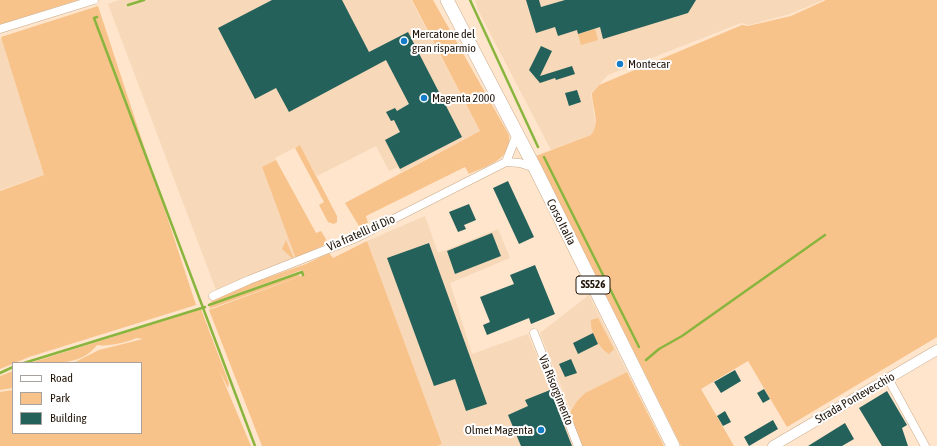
<!DOCTYPE html>
<style>
body{margin:0}
#map{position:relative;width:937px;height:446px;overflow:hidden;background:#ffe5cb;font-family:"Asap Condensed",sans-serif}
canvas{display:block}
.legend{position:absolute;left:12px;top:362px;width:130px;height:72px;box-sizing:border-box;background:#fff;border:1px solid #a7a29d;margin:0;padding:5px 7px;list-style:none;font-size:12px;color:#22160a}
.legend li{display:flex;align-items:center;gap:8px;height:20px}
.legend b{width:20px;border:1px solid #a7a29d}
</style>
<div id="map">
<canvas width="937" height="446"></canvas>
<ul class="legend">
<li><b style="height:5px;background:#fff"></b>Road</li>
<li><b style="height:11px;background:#f8c38b"></b>Park</li>
<li><b style="height:11px;background:#25615b"></b>Building</li>
</ul>
</div>
<script>
const context = document.querySelector('canvas').getContext('2d');
context.lineJoin = 'round';
function paint(path, color) { context.fillStyle = color; context.fill(path, 'evenodd'); }
function trace(path, color, width, dash) { context.strokeStyle = color; context.lineWidth = width; context.lineCap = dash ? 'butt' : 'round'; context.setLineDash(dash || []); context.stroke(path); }
function drawText(font, color, halo, rows, align = 'center') {
  context.font = font + ' "Asap Condensed",sans-serif'; context.lineWidth = 4; context.setLineDash([]); context.textBaseline = 'middle'; context.strokeStyle = halo; context.fillStyle = color; for (const [text, x, y, turn = 0] of rows) {
    context.save(); context.translate(x, y); context.rotate((+turn || 0) * Math.PI / 180); context.textAlign = isNaN(turn) ? turn : align; if (halo) context.strokeText(text, 0, 0); context.fillText(text, 0, 0); context.restore();
  }
}
paint(new Path2D(`
 M119,0H411L480,131L401,172L398,167L389,171L376,146L317,176L300,145L275,158L276,160L262,167L296,259L216,290L108,4Z
 M475,0H823L790,14L749,25L741,23L608,75L591,93L596,129L591,135L551,150L479,12Z
 M0,39H2L44,175L0,190Z
 M425,216L438,253L498,229L510,258L450,283L472,354L528,334L573,446H437L442,444L367,241Z
 M589,295L627,372L585,393L577,401L571,411L540,333Z`), '#f7d8b9');
paint(new Path2D(`
 M0,0H78L0,25Z
 M412,0H433L509,135C512,160 488,165 469,174L465,167L366,216L368,223L359,226L345,203L480,131Z
 M826,0H937V337L787,427L748,361L701,389L734,446H681L536,156L591,135C601,123 592,108 592,93L599,85L742,25L748,26L791,16Z
 M98,6L196,305L29,357L0,369V191L44,175L1,37Z
 M595,29L598,40L581,45L578,34Z
 M300,145L337,216V222L334,224L328,222L319,205L324,202L295,148Z
 M276,160L316,233L321,231L326,239L324,245L296,259L262,167Z
 M286,240L294,259H293L282,249Z
 M367,241L442,444L437,446H262L209,310L304,275L302,270L209,304L218,295L306,264L329,253L333,258Z
 M296,274L301,276L209,309L211,305Z
 M201,309L229,383L228,388L219,370L251,446H0V392L13,390V433H141V363H73L99,350L143,339L136,338C130,342 105,347 97,345C81,366 54,363 30,363Z
 M598,318L614,349L609,354C599,348 590,332 591,320Z
 M13,371V388L0,390V376Z
 M627,372L664,446H582L569,414L577,401L585,393Z`), '#f8c38b');
trace(new Path2D(`
 M470,0L538,147
 M128,5L144,0
 M97,17L94,18L255,446
 M544,157L639,347
 M209,305L302,272L303,275
 M646,360L659,349L682,336L825,235
 M24,363L205,307
 M0,373L13,367`), '#89b53e', 2.5);
paint(new Path2D(`
 M272,0H342L369,52L408,32L462,137L400,169L385,140L400,132L394,120L391,121L386,112L395,108L397,111L409,104L386,60L289,112L276,88L255,99L218,28Z
 M526,0H539L541,7L565,0H696L688,13L603,39L600,27L578,34L577,30L558,36L555,27L536,33Z
 M541,46L552,51L540,76L572,66L575,74L556,80L555,78L540,83L529,70Z
 M577,90L581,102L569,106L565,93Z
 M508,181L534,237L519,244L493,188Z
 M469,204L476,220L464,225L466,229L458,232L449,212Z
 M492,233L501,256L455,274L447,251Z
 M429,243L487,404L466,411L455,379L434,386L387,258Z
 M535,265L555,314L531,324L529,318L487,335L483,325L490,322L480,297L514,284L510,275Z
 M593,333L598,344L578,354L573,343Z
 M571,359L577,373L565,377L559,364Z
 M735,370L741,381L721,393L714,382Z
 M764,389L770,399L763,403L757,393Z
 M550,390L572,446H521L508,415L528,406L525,400Z
 M887,391L907,425L902,428L908,446H882L859,408Z
 M725,411L731,422L723,426L717,416Z
 M773,420L778,429L749,446L744,437Z
 M845,423L854,439L842,446H808Z`), '#25615b');
const minor = new Path2D(`
 M0,29L94,0
 M506,162L517,134
 M213,296L249,280L356,238L506,162L520,163L535,168
 M534,333L578,446
 M887,379L890,382L925,446`);
const tertiary = new Path2D(`
 M773,446L937,350`);
const primary = new Path2D(`
 M447,0L535,168L673,446`);
trace(minor, '#caab8c', 9);
trace(tertiary, '#caab8c', 11);
trace(primary, '#caab8c', 14);
trace(minor, '#fff', 8);
trace(tertiary, '#fff', 10);
trace(primary, '#fff', 13);
for (const [x, y, r, color] of [
 [404,41,4,"#157cc7"],
 [620,64,4,"#157cc7"],
 [424,98,4,"#157cc7"],
 [541,430,4,"#157cc7"]
]) { const dot = new Path2D(); dot.arc(x, y, r, 0, 2 * Math.PI); context.fillStyle = color; context.fill(dot); trace(dot, '#fff', 1.5); }
for (const [x, y, w] of [
 [593,285,34]
]) { const box = new Path2D(); box.roundRect(x - w / 2, y - 9, w, 18, 3); context.fillStyle = '#fff'; context.fill(box); trace(box, '#22160a', 1); }
drawText('bold 11px', '#22160a', null, [
 ["SS526",593,285]
]);
drawText('12px', '#22160a', '#fff', [
 ["Mercatone del",412,34],
 ["gran risparmio",412,48],
 ["Montecar",628,64],
 ["Magenta 2000",432,98],
 ["Olmet Magenta",533,430,"right"]
], 'left');
drawText('12px', '#22160a', '#fff', [
 ["Corso Italia",561,222,63],
 ["Via fratelli di Dio",361,233,-24],
 ["Via Risorgimento",556,390,68],
 ["Strada Pontevecchio",855,398,-30]
]);
</script>
